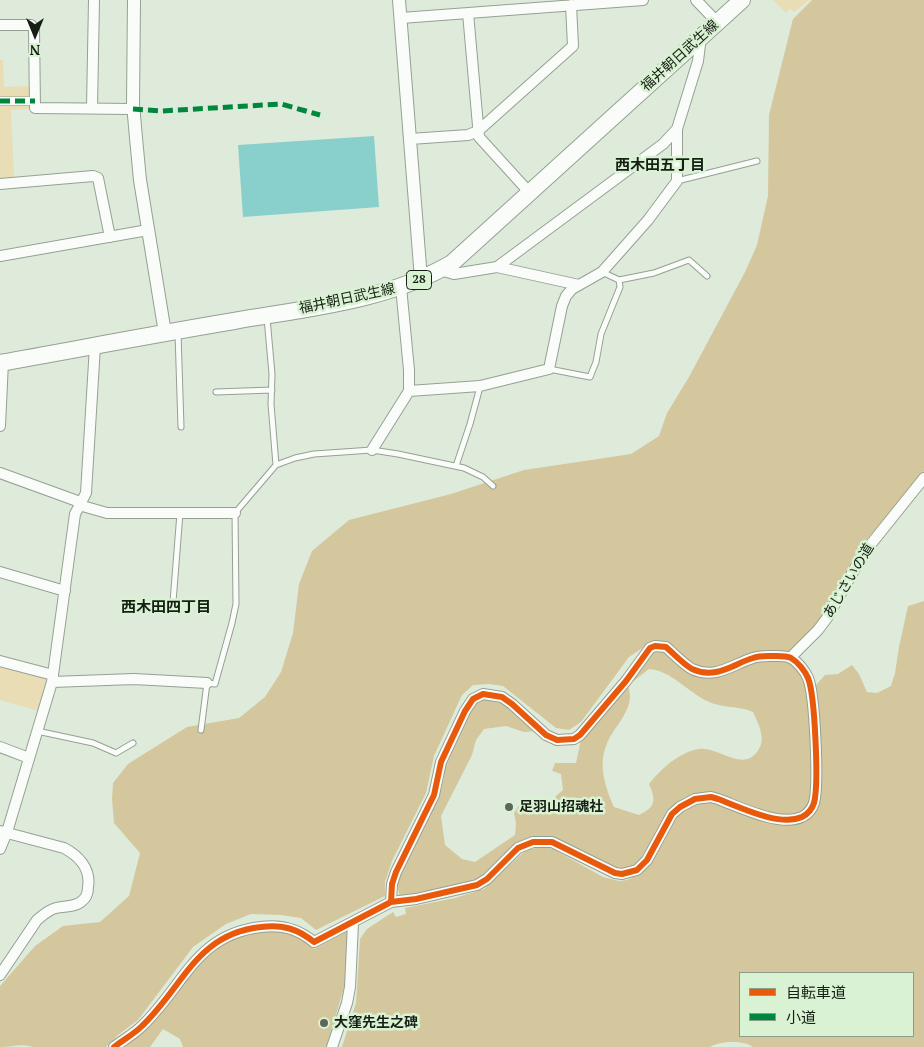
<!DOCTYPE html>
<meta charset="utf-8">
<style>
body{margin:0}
#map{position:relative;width:924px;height:1047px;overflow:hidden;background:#deebdb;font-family:"PT Serif","Noto Sans JP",serif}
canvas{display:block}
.legend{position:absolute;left:739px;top:972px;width:175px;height:65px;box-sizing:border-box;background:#daf2d4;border:1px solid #8c9e88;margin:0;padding:6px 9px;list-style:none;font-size:15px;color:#171f15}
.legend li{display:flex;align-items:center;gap:10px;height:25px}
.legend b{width:25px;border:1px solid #8c9e88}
.north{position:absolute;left:10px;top:10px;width:50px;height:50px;-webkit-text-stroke:4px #daf2d4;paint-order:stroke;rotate:180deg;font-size:14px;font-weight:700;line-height:20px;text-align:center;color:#171f15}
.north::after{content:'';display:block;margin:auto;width:18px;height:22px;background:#171f15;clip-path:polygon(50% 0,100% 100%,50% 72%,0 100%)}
</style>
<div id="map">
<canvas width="924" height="1047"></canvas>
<ul class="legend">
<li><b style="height:6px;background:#e8590c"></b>自転車道</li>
<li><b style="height:6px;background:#00873e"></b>小道</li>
</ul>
<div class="north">N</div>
</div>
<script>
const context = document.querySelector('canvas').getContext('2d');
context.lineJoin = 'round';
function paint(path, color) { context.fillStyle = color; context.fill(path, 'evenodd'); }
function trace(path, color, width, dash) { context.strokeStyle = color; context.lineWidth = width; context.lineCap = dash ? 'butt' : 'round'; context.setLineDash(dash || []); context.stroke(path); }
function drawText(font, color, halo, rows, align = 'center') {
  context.font = font + ' "PT Serif","Noto Sans JP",serif'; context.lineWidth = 5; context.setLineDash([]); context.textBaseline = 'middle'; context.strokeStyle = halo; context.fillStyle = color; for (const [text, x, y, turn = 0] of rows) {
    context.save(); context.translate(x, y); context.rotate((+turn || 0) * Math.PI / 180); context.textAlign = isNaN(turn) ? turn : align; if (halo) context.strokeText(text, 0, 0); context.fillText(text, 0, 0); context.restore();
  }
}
paint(new Path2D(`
 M773,0H809L794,12L790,9L786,13Z
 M0,60H3L4,87L29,86V109L11,110L14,178L0,179Z
 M0,664L49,677L39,711L0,700Z`), '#e8ddb5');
paint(new Path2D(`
 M812,0H924V471L857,551L823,617L790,654L726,668H704L690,664L674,649L647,645L629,657L581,722L569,730L556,728L503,686L489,684L473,685L462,695L434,756L426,793L392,861L385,882V896L316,930L301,918L281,915L251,914L226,924L193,947L138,1020L118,1035L106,1047H33C22,1043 12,1047 0,1047V986L35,946L63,926L100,922L129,896L140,853L114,823L112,799L113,783L128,764L187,727L239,718L265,697L281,672L293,633L299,584L312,551L349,520L451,494L524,470L631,454L659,436L667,413L689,377L745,272L757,245L768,196L769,115L793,19Z
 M924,601V1047H753C744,1040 720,1041 710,1047H342L356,1003L360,939L367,929L393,912L396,917L406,914L405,908L455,898L484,889L526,850C536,848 543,846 553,849L603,877L619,881L627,880L641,873L650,863L675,817L690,805L710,800L744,810L807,818L818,750L816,685L825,675L838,674L852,665L859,674L867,692L877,693L891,686L895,673L899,647L908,606ZM740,973H913V1036H740Z
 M654,650H664L707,677L727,675L760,660L788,661L799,669L808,685L812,751L811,796L808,808L802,812L796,815H773L734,799L712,793L669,812L637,865C599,881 569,825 525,840C506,846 492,871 474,881L400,897L397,885L401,872L439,798L444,778L445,763L475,701C501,692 518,715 536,731L524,732L506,726L484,729L476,740L472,755L441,816L445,845L462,859L475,862L515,835L516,823L514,813L520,804H552L556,796L563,790L561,774L552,771L555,763H576L581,739L627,685C639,707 612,727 606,746C598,766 606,789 614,807L639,815C656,807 656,800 649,784C661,769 679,752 699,749C718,746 742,772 757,752C767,740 759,725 753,712C737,705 723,709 707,701C688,692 670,670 649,669L631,683Z
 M263,930C284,932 298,934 314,949L348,931L345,985L326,1047H183L180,1039L163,1029L150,1047H124L144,1031L205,959L222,945L241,935Z`), '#d4c79d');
paint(new Path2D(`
 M374,136L379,207L243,217L238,145Z`), '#89d0cc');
const service = new Path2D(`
 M677,181L757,161
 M619,280L654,273L689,260L707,276
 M267,318L272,374L271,404L276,465
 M178,333L181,427
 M549,369L590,377L596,362L601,334L620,287L619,280L602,272
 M216,392L272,390
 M456,466L470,424L480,387
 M173,602L180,513
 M201,730L207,683L215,684L232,623L236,604L235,513L276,465L295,458L314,454L372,450L398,454L464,468L483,477L493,486
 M37,731L93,743L116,753L133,743`);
const pedestrian = new Path2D(`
 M0,101H35`);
const minor = new Path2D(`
 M696,0L717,22
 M468,13L479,137L529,192
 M401,18L643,0
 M0,25H31L34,28L35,108L133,109
 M92,108L94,0
 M410,139L468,135L478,131L573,46L571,5
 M0,184L93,176L98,178L110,237
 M0,256L148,230
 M497,267L579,285
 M440,270L454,274L497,267L663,144L677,129L698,61L701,37
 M409,391L480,386L549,369L562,306L566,296L572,289L602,272L648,220L677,181V129
 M0,426L3,362
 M372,450L409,391V370L401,287
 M0,473L80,502
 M79,505L107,513H235
 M0,572L65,591
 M790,658L818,630L827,618L863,554L924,478
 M0,661L53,675
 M52,682L134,679L207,683
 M0,747L29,758
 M0,831L64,848C79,856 91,869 88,887C88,892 86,898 82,901C76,907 64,906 56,908C48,910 43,915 37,920L0,975
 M0,849L7,832L52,682L75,514L86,493L95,346
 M114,1047C123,1040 134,1034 142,1026C184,986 196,934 261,927C282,924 298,929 314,942L391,902L416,899L477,885L487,879L518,848L533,842H552L615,873L622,874L637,870L647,860L672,814L680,807L695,799L711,797L718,799C740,807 779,827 802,817C808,814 812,809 814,803C819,785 815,695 808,678C805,671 798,662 791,658C787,656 780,656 776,656C769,656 760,655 753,658C733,664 716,680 692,669C683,664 674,654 666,647L655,646L650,648L626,681L580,735L574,739L557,740L546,735L512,704L502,697L483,694L473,699L465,711L441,762L434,795L396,872L392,884L391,902
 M332,1047L347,1003L350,987L353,923`);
const tertiary = new Path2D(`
 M134,0L133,104L136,138L140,180L165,333
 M399,0L421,279`);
const primary = new Path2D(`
 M0,363C78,349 156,334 234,321C308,308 387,301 452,263L742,0`);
trace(service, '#95a093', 7);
trace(pedestrian, '#95a093', 9);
trace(minor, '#95a093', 12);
trace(tertiary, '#95a093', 14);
trace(primary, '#95a093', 18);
trace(service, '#fafcfa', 5);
trace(pedestrian, '#fafcfa', 8);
trace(minor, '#fafcfa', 10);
trace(tertiary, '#fafcfa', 12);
trace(primary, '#fafcfa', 16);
trace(new Path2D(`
 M0,101H35
 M133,109L161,111L281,104L320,115`), '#00873e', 5, [10, 5]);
trace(new Path2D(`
 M114,1047C123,1040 134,1034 142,1026C184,986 196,934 261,927C282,924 298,929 314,942L391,902L416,899L477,885L487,879L518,848L533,842H552L615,873L622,874L637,870L647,860L672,814L680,807L695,799L711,797L718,799C740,807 779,827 802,817C808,814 812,809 814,803C819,785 815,695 808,678C805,671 798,662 791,658C787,656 780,656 776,656C769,656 760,655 753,658C733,664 716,680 692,669C683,664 674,654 666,647L655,646L650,648L626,681L580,735L574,739L557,740L546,735L512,704L502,697L483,694L473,699L465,711L441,762L434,795L396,872L392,884L391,902`), '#e8590c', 6);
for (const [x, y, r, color] of [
 [509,807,5,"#5d665a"],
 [324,1023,5,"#5d665a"]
]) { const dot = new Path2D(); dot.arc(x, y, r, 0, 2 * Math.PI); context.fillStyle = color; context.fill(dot); trace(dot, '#daf2d4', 2); }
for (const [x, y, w] of [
 [419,280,25]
]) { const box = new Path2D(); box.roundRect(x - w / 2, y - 9.5, w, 19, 4); context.fillStyle = '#daf2d4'; context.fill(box); trace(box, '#171f15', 1); }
drawText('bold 12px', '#171f15', null, [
 ["28",419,280]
]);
drawText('14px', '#171f15', '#daf2d4', [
 ["福井朝日武生線",680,56,-42],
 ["福井朝日武生線",347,299,-12],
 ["あじさいの道",849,581,-59]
]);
drawText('bold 14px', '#171f15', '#daf2d4', [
 ["足羽山招魂社",519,807],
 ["大窪先生之碑",334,1023]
], 'left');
drawText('bold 15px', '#171f15', '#daf2d4', [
 ["西木田五丁目",660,166],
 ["西木田四丁目",166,608]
]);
</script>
